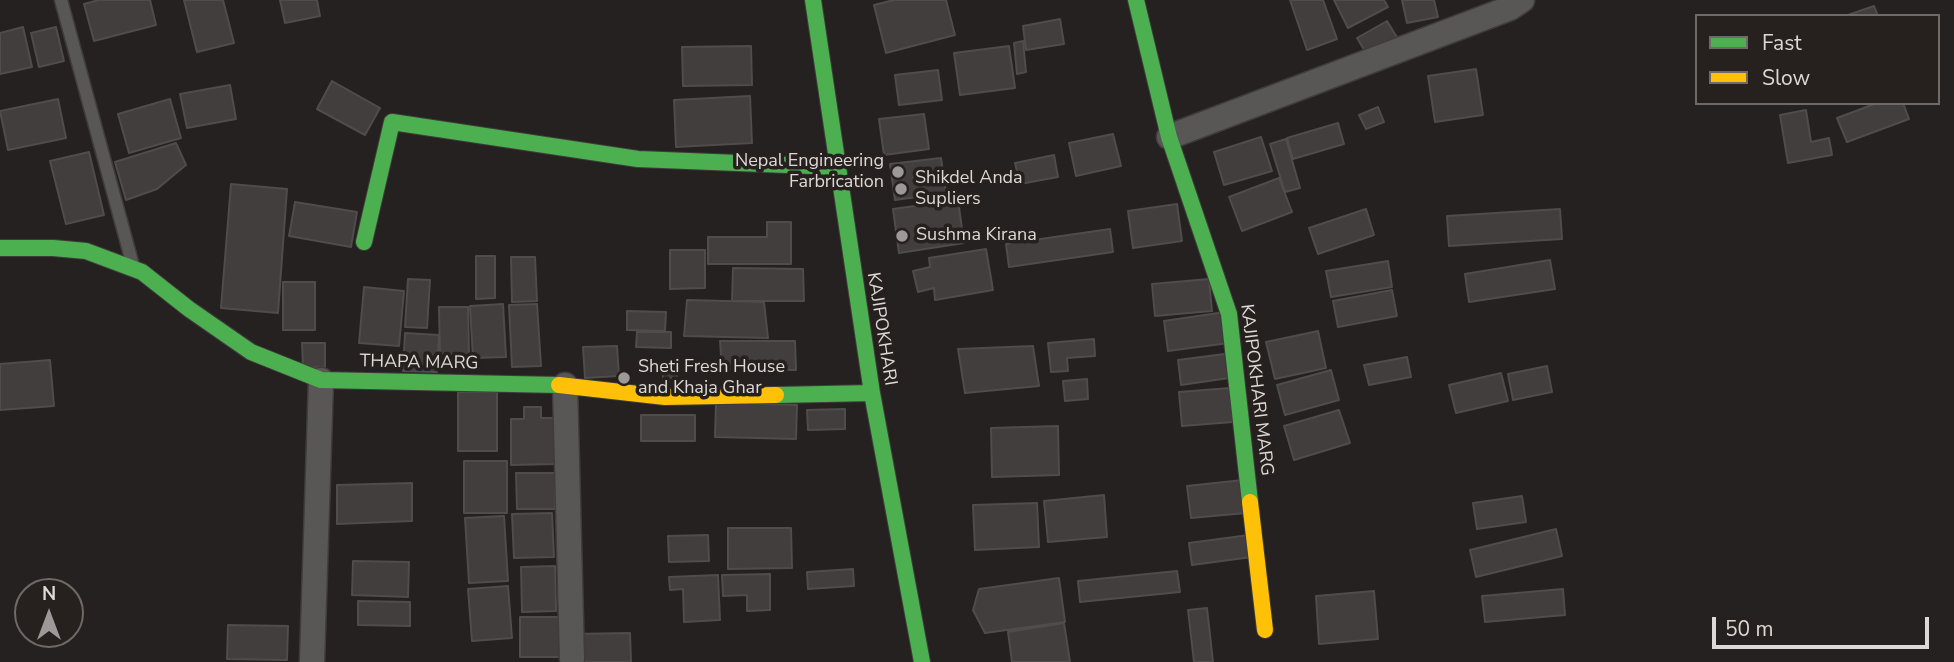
<!DOCTYPE html>
<style>
body{margin:0}
#map{position:relative;width:1954px;height:662px;overflow:hidden;background:#242120;font-family:"Nunito Sans",sans-serif}
canvas{display:block}
.legend{position:absolute;left:1695px;top:14px;width:245px;height:91px;box-sizing:border-box;background:#26201e;border:2px solid #6f6a68;margin:0;padding:9px 12px;list-style:none;font-size:21px;color:#ddd9d8}
.legend li{display:flex;align-items:center;gap:14px;height:35px}
.legend b{width:35px;border:2px solid #6f6a68}
.north{position:absolute;left:14px;top:578px;width:70px;height:70px;box-sizing:border-box;background:#26201e;border:2px solid #6f6a68;border-radius:50%;rotate:0deg;font-size:19px;font-weight:700;line-height:28px;text-align:center;color:#ddd9d8}
.north::after{content:'';display:block;margin:auto;width:24px;height:32px;background:#9c9998;clip-path:polygon(50% 0,100% 100%,50% 72%,0 100%)}
.scale{position:absolute;left:1712px;top:617px;width:217px;height:32px;box-sizing:border-box;border:4px solid #ddd9d8;border-top:0;padding-left:9px;font-size:21px;line-height:24px;white-space:nowrap;color:#ddd9d8;-webkit-text-stroke:5px #26201e;paint-order:stroke}
</style>
<div id="map">
<canvas width="1954" height="662"></canvas>
<ul class="legend">
<li><b style="height:9px;background:#4caf50"></b>Fast</li>
<li><b style="height:9px;background:#ffc107"></b>Slow</li>
</ul>
<div class="north">N</div>
<div class="scale">50 m</div>
</div>
<script>
const context = document.querySelector('canvas').getContext('2d');
context.lineJoin = 'round';
function paint(path, color) { context.fillStyle = color; context.fill(path, 'evenodd'); }
function trace(path, color, width, dash) { context.strokeStyle = color; context.lineWidth = width; context.lineCap = dash ? 'butt' : 'round'; context.setLineDash(dash || []); context.stroke(path); }
function drawText(font, color, halo, rows, align = 'center') {
  context.font = font + ' "Nunito Sans",sans-serif'; context.lineWidth = 7; context.setLineDash([]); context.textBaseline = 'middle'; context.strokeStyle = halo; context.fillStyle = color; for (const [text, x, y, turn = 0] of rows) {
    context.save(); context.translate(x, y); context.rotate((+turn || 0) * Math.PI / 180); context.textAlign = isNaN(turn) ? turn : align; if (halo) context.strokeText(text, 0, 0); context.fillText(text, 0, 0); context.restore();
  }
}
const building = new Path2D(`
 M99,0H150L156,25L94,41L84,4Z
 M184,0H223L234,43L197,52Z
 M280,0H317L320,16L285,23Z
 M894,0H946L955,35L886,53L874,5Z
 M1290,0H1323L1337,39L1307,50Z
 M1334,0H1384L1388,7L1348,28Z
 M1402,0H1434L1438,17L1407,23Z
 M1874,6L1878,16H1845Z
 M1060,19L1064,44L1026,50L1023,26Z
 M1387,21L1398,39L1368,56L1357,38Z
 M23,27L32,67L0,74V33Z
 M56,27L64,61L39,67L31,33Z
 M1023,41L1026,72L1017,74L1014,43Z
 M751,46L752,85L683,86L682,47Z
 M1009,46L1015,88L960,95L954,53Z
 M1476,69L1483,115L1435,122L1428,76Z
 M938,70L942,100L899,105L895,75Z
 M332,81L380,108L365,135L317,109Z
 M230,85L236,119L187,128L180,94Z
 M750,96L752,143L676,147L674,100Z
 M58,99L66,138L8,150L0,111Z
 M170,99L181,138L129,153L118,114Z
 M1877,103H1903L1909,119L1847,142L1837,118Z
 M1378,107L1384,122L1366,129L1359,115Z
 M1806,110L1811,142L1829,138L1832,155L1788,163L1780,115Z
 M924,114L929,149L884,155L879,119Z
 M1338,123L1344,144L1293,159L1287,138Z
 M1113,134L1121,166L1076,176L1069,143Z
 M1261,137L1272,171L1224,185L1214,152Z
 M1286,139L1300,188L1285,192L1270,144Z
 M176,143L186,165L157,189L126,200L115,162Z
 M89,152L104,215L66,224L50,161Z
 M1054,155L1058,177L1020,184L1015,163Z
 M941,158L946,193L895,200L890,164Z
 M1279,178L1292,212L1242,231L1229,197Z
 M231,184L287,189L278,313L221,308Z
 M958,200L964,243L899,253L893,209Z
 M295,202L357,212L351,247L289,236Z
 M1177,204L1182,241L1133,248L1128,211Z
 M1366,209L1374,235L1318,254L1309,228Z
 M1560,209L1562,239L1449,246L1447,216Z
 M767,222H791V264H708V237H767Z
 M1110,229L1113,252L1009,267L1006,244Z
 M986,249L993,290L935,300L934,288L918,292L913,271L930,267L929,258Z
 M670,250H705V288L670,289Z
 M476,256H495V298L476,299Z
 M511,257H535L537,301L512,302Z
 M1550,260L1555,289L1469,302L1465,274Z
 M1388,261L1392,287L1331,297L1326,271Z
 M733,268L803,269L804,301H732Z
 M408,279L430,280L427,328L405,327Z
 M1209,279L1212,311L1155,316L1152,284Z
 M283,282H315V330H283Z
 M364,287L404,291L399,346L359,343Z
 M1392,290L1397,316L1338,327L1333,301Z
 M687,300L764,302L768,338L684,336Z
 M503,304L506,357L473,358L470,306Z
 M537,304L541,366L512,367L509,305Z
 M439,307H468L469,354H440Z
 M627,311L666,312L665,331L627,330Z
 M1225,312L1229,343L1168,351L1164,321Z
 M1318,331L1326,368L1275,379L1266,342Z
 M637,332H671V348L636,347Z
 M405,333L439,335L437,372L403,371Z
 M1094,339L1095,356L1067,358L1068,371L1051,372L1048,343Z
 M720,341H795L796,370L722,369Z
 M302,343H325V367L303,368Z
 M617,346L619,376L585,378L583,347Z
 M1033,346L1039,386L965,393L958,349Z
 M1232,353L1236,377L1181,385L1178,360Z
 M1407,357L1411,377L1369,385L1364,365Z
 M50,360L54,406L0,410V364Z
 M663,365H677V378H663Z
 M1547,366L1552,392L1513,400L1508,374Z
 M1331,370L1339,400L1285,415L1277,385Z
 M1501,373L1508,401L1456,413L1449,385Z
 M1087,379L1088,399L1065,401L1063,381Z
 M1230,388L1233,422L1182,426L1179,392Z
 M458,392H497V451H458Z
 M716,402L797,405L796,439L715,437Z
 M524,407H541V418H556L557,464L511,465V419H524Z
 M845,409V429L808,430L807,410Z
 M1339,410L1350,443L1294,460L1284,426Z
 M641,415H695V441H641Z
 M1058,426L1059,475L992,477L991,428Z
 M464,461H507V513H464Z
 M516,473H555V509H517Z
 M1243,480L1246,513L1191,518L1187,486Z
 M412,483V521L337,524V485Z
 M1104,495L1107,537L1048,542L1044,501Z
 M1522,496L1526,522L1477,529L1473,503Z
 M1037,503L1039,547L975,550L973,505Z
 M552,513L554,557L514,558L512,514Z
 M504,516L508,581L469,583L465,518Z
 M728,528H791L792,568L728,569Z
 M1556,529L1562,556L1476,577L1470,550Z
 M708,535L709,561L669,562L668,536Z
 M1249,535L1252,557L1192,565L1189,543Z
 M353,561L409,562L408,597L352,595Z
 M555,566L556,611L522,612L521,567Z
 M853,569L854,586L808,589L807,572Z
 M1177,571L1180,592L1080,602L1078,581Z
 M770,574V610L747,611V595L723,596L722,575Z
 M718,575L720,620L684,622L683,589L670,590L669,577Z
 M1059,578L1065,622L985,633L973,610L979,589Z
 M508,586L512,638L472,641L468,589Z
 M1563,589L1565,615L1485,622L1482,596Z
 M1374,591L1378,639L1319,644L1316,596Z
 M358,601L410,602V626L358,625Z
 M1207,608L1213,662H1194L1188,610Z
 M520,617H562V657H520Z
 M1064,623L1070,662H1012L1008,632Z
 M228,625L288,626L287,660L227,659Z
 M630,633L631,662H573L572,634Z`);
paint(building, '#413e3d');
trace(building, '#4f4c4b', 2);
const lane = new Path2D(`
 M61,0L132,262`);
const street = new Path2D(`
 M1169,137L1510,8L1522,0
 M565,385L572,659
 M312,662L321,380`);
const fast = new Path2D(`
 M813,0L872,393L922,662
 M1136,0L1169,137L1229,314L1250,502
 M364,242L392,122L638,159L837,167
 M0,248H53L86,251L142,272L189,309L251,352L321,380L559,385
 M776,395L872,393`);
const slow = new Path2D(`
 M559,385L665,397L776,395
 M1250,502L1265,630`);
trace(lane, '#3f3c3b', 15);
trace(street, '#3f3c3b', 27);
trace(fast, '#3f3c3b', 18);
trace(slow, '#3f3c3b', 18);
trace(lane, '#595756', 12);
trace(street, '#595756', 24);
trace(fast, '#4caf50', 16);
trace(slow, '#ffc107', 16);
for (const [x, y, r, color] of [
 [898,172,7,"#9c9998"],
 [901,189,7,"#9c9998"],
 [902,236,7,"#9c9998"],
 [624,378,7,"#9c9998"]
]) { const dot = new Path2D(); dot.arc(x, y, r, 0, 2 * Math.PI); context.fillStyle = color; context.fill(dot); trace(dot, '#26201e', 2.5); }
drawText('18px', '#ddd9d8', '#26201e', [
 ["Nepal Engineering",884,162,"right"],
 ["Farbrication",884,183,"right"],
 ["Shikdel Anda",915,179],
 ["Supliers",915,200],
 ["Sushma Kirana",916,236],
 ["Sheti Fresh House",638,368],
 ["and Khaja Ghar",638,389]
], 'left');
drawText('18px', '#ddd9d8', '#26201e', [
 ["KAJIPOKHARI",881,329,81],
 ["THAPA MARG",419,363,1],
 ["KAJIPOKHARI MARG",1256,390,83]
]);
</script>
